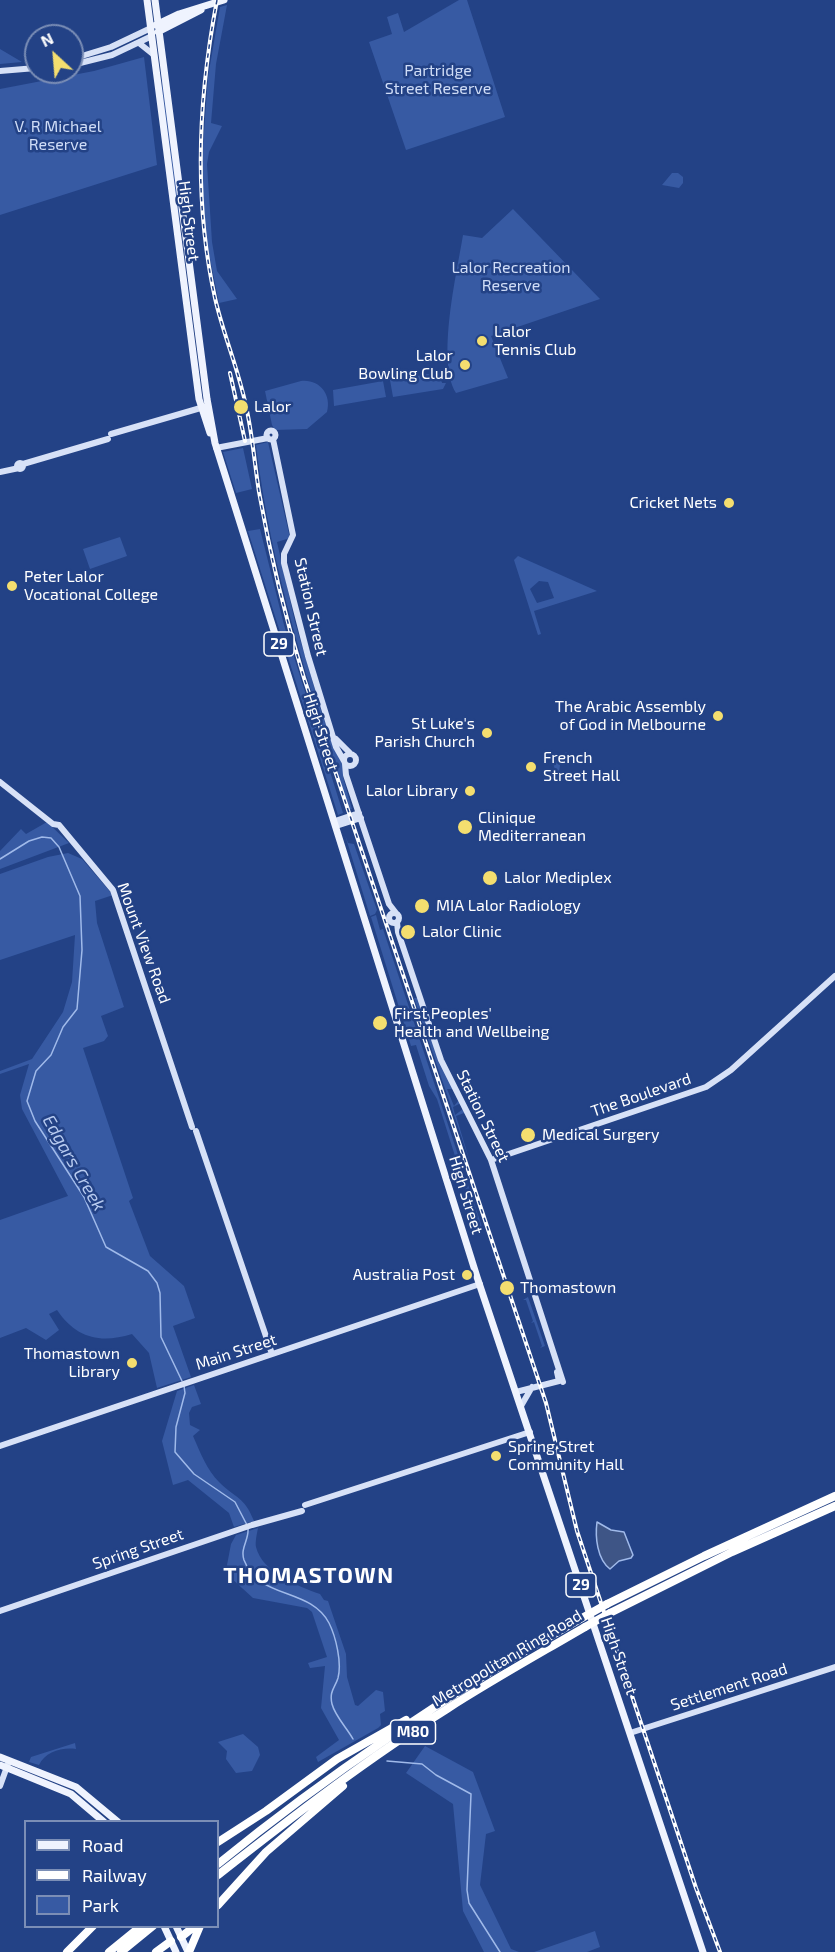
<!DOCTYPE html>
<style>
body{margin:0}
#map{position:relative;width:835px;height:1952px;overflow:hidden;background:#234286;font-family:"Exo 2",sans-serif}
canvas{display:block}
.legend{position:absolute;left:24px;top:1820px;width:195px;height:108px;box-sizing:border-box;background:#234286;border:2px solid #7b8eb6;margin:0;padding:8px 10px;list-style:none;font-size:18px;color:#fff}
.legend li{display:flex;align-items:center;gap:12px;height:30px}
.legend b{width:30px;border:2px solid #7b8eb6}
.north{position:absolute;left:24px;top:24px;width:60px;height:60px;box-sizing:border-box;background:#234286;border:2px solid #7b8eb6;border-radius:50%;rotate:334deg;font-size:16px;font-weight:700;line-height:24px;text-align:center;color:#fff}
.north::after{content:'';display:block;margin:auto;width:21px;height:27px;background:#f4de6f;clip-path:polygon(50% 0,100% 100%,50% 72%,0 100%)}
</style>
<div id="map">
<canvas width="835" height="1952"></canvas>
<ul class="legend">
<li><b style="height:8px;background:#eff3fe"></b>Road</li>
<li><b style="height:8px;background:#fff"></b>Railway</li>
<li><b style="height:16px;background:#375aa3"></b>Park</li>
</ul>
<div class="north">N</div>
</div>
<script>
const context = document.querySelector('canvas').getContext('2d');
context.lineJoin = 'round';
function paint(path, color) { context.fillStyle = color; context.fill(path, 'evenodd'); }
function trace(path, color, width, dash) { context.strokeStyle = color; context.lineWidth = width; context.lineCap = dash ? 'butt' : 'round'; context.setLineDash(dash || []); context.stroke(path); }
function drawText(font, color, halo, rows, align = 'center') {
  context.font = font + ' "Exo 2",sans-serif'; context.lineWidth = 5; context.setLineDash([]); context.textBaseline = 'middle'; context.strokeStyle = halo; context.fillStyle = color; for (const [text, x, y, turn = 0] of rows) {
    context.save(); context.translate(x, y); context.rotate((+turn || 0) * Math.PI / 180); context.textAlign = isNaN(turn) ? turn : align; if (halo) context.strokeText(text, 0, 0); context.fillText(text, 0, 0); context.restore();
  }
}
paint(new Path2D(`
 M459,0H467L505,117L406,150L369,42L392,34L387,17L398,13L404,32Z
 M227,5L216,64L211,123L222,126L209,152L207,164L212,242L217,271L237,299L219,303L206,239L201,172L208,77L220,7Z
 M0,49L22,62L0,64Z
 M144,57L157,165L0,215V89L94,71Z
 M161,64L178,197L180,229L163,110Z
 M672,173H678L683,177V183L679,188L662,185Z
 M513,209L600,299L491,336L508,378L456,393C436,361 457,272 463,235L482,238Z
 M440,369L443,370L441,373L442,383H446L443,389L393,397L390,380L436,373Z
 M301,381C319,379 332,394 327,412L307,429L275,430L272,425L265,391Z
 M383,381L386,397L334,406L333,390Z
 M268,442L290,538L277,542L295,622L323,717L343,766V777L352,809L349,810C310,690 271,570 256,445Z
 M243,448L252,489L236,493L223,452Z
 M260,529L284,625L343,813L338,815L248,531Z
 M120,537L127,556L90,569L83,549Z
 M518,556L597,591L534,611L541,634L538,635L514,560ZM539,581L548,582L554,598L537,603L530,589Z
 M567,752L560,765L559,773L556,774L552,758Z
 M47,822L69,843L0,869V851L21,829L26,834Z
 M345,835L348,843L354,844L377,910L375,914L370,916Z
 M68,853L82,859L113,895L95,901L97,923L124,1007L101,1016L108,1036L104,1041L83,1048L133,1198L129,1201L150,1256L184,1286L195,1318L173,1326L191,1377L157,1388L149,1353L132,1334C100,1344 76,1338 57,1310L49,1314L59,1330L46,1340L26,1328L0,1338V1220L68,1196L22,1109L20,1095L29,1064L0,1074V1071L32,1059L63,1012L72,982L75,935L0,960V874L48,857Z
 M376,915L380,930L383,929L483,1230L479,1232L437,1099L429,1086L416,1045L411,1046L371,917Z
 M414,998H418L453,1089H447L454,1106L459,1100L462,1106L459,1104L453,1107L455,1115L463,1109L469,1120L464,1113L456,1116L470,1162Z
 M528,1297L545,1346L540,1348L542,1346L534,1322L531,1323L533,1321L526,1300H523Z
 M194,1385L201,1404L192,1407L189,1413L190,1425L200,1430L193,1436C200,1452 207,1470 219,1482C236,1499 244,1496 254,1521L234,1527L229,1513L188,1480L173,1485L162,1441L177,1391Z
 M258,1528C257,1533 255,1542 256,1547C262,1572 297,1586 320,1594L324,1600L328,1601L346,1654L347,1677L355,1705L358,1706L376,1690L383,1692L385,1711L380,1714L381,1725L378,1728L318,1762L316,1757L339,1740L321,1708L325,1666L310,1668L308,1663L327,1657L312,1612L307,1608L253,1598L231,1578L227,1565L231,1544L236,1535Z
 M243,1734L258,1747L260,1755L252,1771L236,1773L226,1759L227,1751L218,1742Z
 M75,1743L76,1749C62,1747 45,1752 39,1765L29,1762L31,1757Z
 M425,1746L473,1772L495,1831L486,1834L480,1885L511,1949L519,1952H484L463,1911L453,1804L406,1773Z
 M595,1931L600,1947L587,1952H534Z`), '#375aa3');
const water = new Path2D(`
 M597,1522L611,1530L624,1532L633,1555L631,1558L619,1561L610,1569C597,1559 595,1537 597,1522Z`);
paint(water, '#3e5586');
trace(water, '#a0baea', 1.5);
trace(new Path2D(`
 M0,859L29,841L42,837L51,838L59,847L80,896L82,950L77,1009L63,1027L51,1055L36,1071L27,1101L35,1121L84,1197L106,1247L148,1271L157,1283L160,1293L161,1337L182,1381
 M184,1386L185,1393L176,1427L175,1452L194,1474L235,1502L247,1525
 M248,1529C249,1540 240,1548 244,1560C259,1600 310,1587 329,1623C336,1637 342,1663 338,1678C335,1688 329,1691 332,1704C335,1716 347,1728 353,1739
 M387,1761L422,1764L436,1775L471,1794L467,1890L469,1903L500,1952`), '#a0baea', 1.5);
trace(new Path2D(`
 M139,43L154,55
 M72,59L111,47L151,28
 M72,65L112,55L152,36
 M0,71L36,68
 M266.5 435a4.5 4.5 0 1 1 9 0a4.5 4.5 0 1 1-9 0Z
 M111,434L204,407
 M273,439L293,535L284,554V563L308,656L336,747L344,761
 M216,448L268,438
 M17 466a3 3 0 1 1 6 0a3 3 0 1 1-6 0Z
 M23,464L108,439
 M0,472L19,468
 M336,739L350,753
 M344 760a6 6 0 1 1 12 0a6 6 0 1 1-12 0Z
 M345,764L346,775L389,904L396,913
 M0,782L53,824L59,825L113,890L192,1127
 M335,821L359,813
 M336,826L361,818
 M389 918a5 5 0 1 1 10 0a5 5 0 1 1-10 0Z
 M397,922L398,932L441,1060L491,1160L563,1382
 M196,1131L272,1354
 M491,1160L706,1087L731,1070L835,976
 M516,1392L559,1381L557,1372
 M521,1406L532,1387
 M0,1446L480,1284
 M305,1505L530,1432
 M0,1611L252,1525L302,1511
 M630,1733L835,1667
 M0,1786L8,1764`), '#d7e1f7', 6);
trace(new Path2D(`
 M147,0L199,399L210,433
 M155,0L207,399L215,443L477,1277L703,1952
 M156,25L179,14L224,0
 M158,32L201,10
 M0,1757L76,1787L118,1822
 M0,1765L71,1794L104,1822
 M164,1926L176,1952
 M176,1926L188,1952`), '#eff3fe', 7);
trace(new Path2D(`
 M607,1604L704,1556L835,1496
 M610,1613L732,1552L835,1506
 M218,1842L266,1811L337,1759L406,1720
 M218,1864C332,1771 453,1691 582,1618
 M218,1875C292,1817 367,1759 447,1709C492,1680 539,1654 585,1627
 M218,1905L266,1852L343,1786
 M181,1937L195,1926
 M67,1952L93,1926
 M109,1952L141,1926
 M121,1952L153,1926
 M156,1952L171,1941
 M189,1952L200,1926`), '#fff', 8);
const rail = new Path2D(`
 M217,0C198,99 193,198 215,298C224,338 241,375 248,416C253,441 255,467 259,492C270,554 285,617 304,678L546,1403L577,1531L696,1888L720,1952
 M230,373L245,441`);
trace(rail, '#fff', 4);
trace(rail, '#234286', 1.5, [4.5]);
trace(new Path2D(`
 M582,1618L607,1604
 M585,1627L610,1613`), '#fff', 8);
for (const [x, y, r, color] of [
 [482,341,6,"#f4de6f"],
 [465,365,6,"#f4de6f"],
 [241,407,8,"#f4de6f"],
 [729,503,6,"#f4de6f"],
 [12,586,6,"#f4de6f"],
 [718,716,6,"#f4de6f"],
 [487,733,6,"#f4de6f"],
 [531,767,6,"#f4de6f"],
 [470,791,6,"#f4de6f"],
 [465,827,8,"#f4de6f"],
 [490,878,8,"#f4de6f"],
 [422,906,8,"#f4de6f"],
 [408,932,8,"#f4de6f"],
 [380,1023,8,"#f4de6f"],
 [528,1135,8,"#f4de6f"],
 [467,1275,6,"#f4de6f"],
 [507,1288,8,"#f4de6f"],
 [132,1363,6,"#f4de6f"],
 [496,1456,6,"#f4de6f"]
]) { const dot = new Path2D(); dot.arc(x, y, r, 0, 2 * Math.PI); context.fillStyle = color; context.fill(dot); trace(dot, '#234286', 2); }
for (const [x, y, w] of [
 [279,644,30],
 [581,1585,30],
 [413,1732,45]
]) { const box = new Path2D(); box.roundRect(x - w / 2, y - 12, w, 24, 4.5); context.fillStyle = '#234286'; context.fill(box); trace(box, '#fff', 1.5); }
drawText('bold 15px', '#fff', null, [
 ["29",279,644],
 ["29",581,1585],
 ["M80",413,1732]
]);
drawText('16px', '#d0ddf7', '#234286', [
 ["Partridge",438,71],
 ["Street Reserve",438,89],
 ["V. R Michael",58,127],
 ["Reserve",58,145],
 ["Lalor Recreation",511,268],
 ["Reserve",511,286]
]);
drawText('16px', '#fff', '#234286', [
 ["High Street",189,221,83],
 ["Station Street",311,607,77],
 ["High Street",321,732,72],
 ["Mount View Road",144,943,70],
 ["The Boulevard",641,1095,-19],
 ["Station Street",483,1116,64],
 ["High Street",466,1195,73],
 ["Main Street",236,1352,-18],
 ["Spring Street",138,1549,-19],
 ["High Street",619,1656,71],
 ["Metropolitan Ring Road",507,1658,-31],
 ["Settlement Road",729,1687,-18]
]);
drawText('16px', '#fff', '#234286', [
 ["Lalor",494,332],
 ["Tennis Club",494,350],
 ["Lalor",453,356,"right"],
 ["Bowling Club",453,374,"right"],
 ["Lalor",254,407],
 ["Cricket Nets",717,503,"right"],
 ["Peter Lalor",24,577],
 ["Vocational College",24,595],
 ["The Arabic Assembly",706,707,"right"],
 ["of God in Melbourne",706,725,"right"],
 ["St Luke's",475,724,"right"],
 ["Parish Church",475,742,"right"],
 ["French",543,758],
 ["Street Hall",543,776],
 ["Lalor Library",458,791,"right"],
 ["Clinique",478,818],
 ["Mediterranean",478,836],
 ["Lalor Mediplex",504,878],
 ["MIA Lalor Radiology",436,906],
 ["Lalor Clinic",422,932],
 ["First Peoples'",394,1014],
 ["Health and Wellbeing",394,1032],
 ["Medical Surgery",542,1135],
 ["Australia Post",455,1275,"right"],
 ["Thomastown",520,1288],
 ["Thomastown",120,1354,"right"],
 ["Library",120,1372,"right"],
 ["Spring Stret",508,1447],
 ["Community Hall",508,1465]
], 'left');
drawText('italic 18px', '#b8cbf0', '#234286', [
 ["Edgars Creek",74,1163,60]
]);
context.letterSpacing = '1.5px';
drawText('bold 22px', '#fff', '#234286', [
 ["THOMASTOWN",309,1576]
]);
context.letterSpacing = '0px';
</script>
